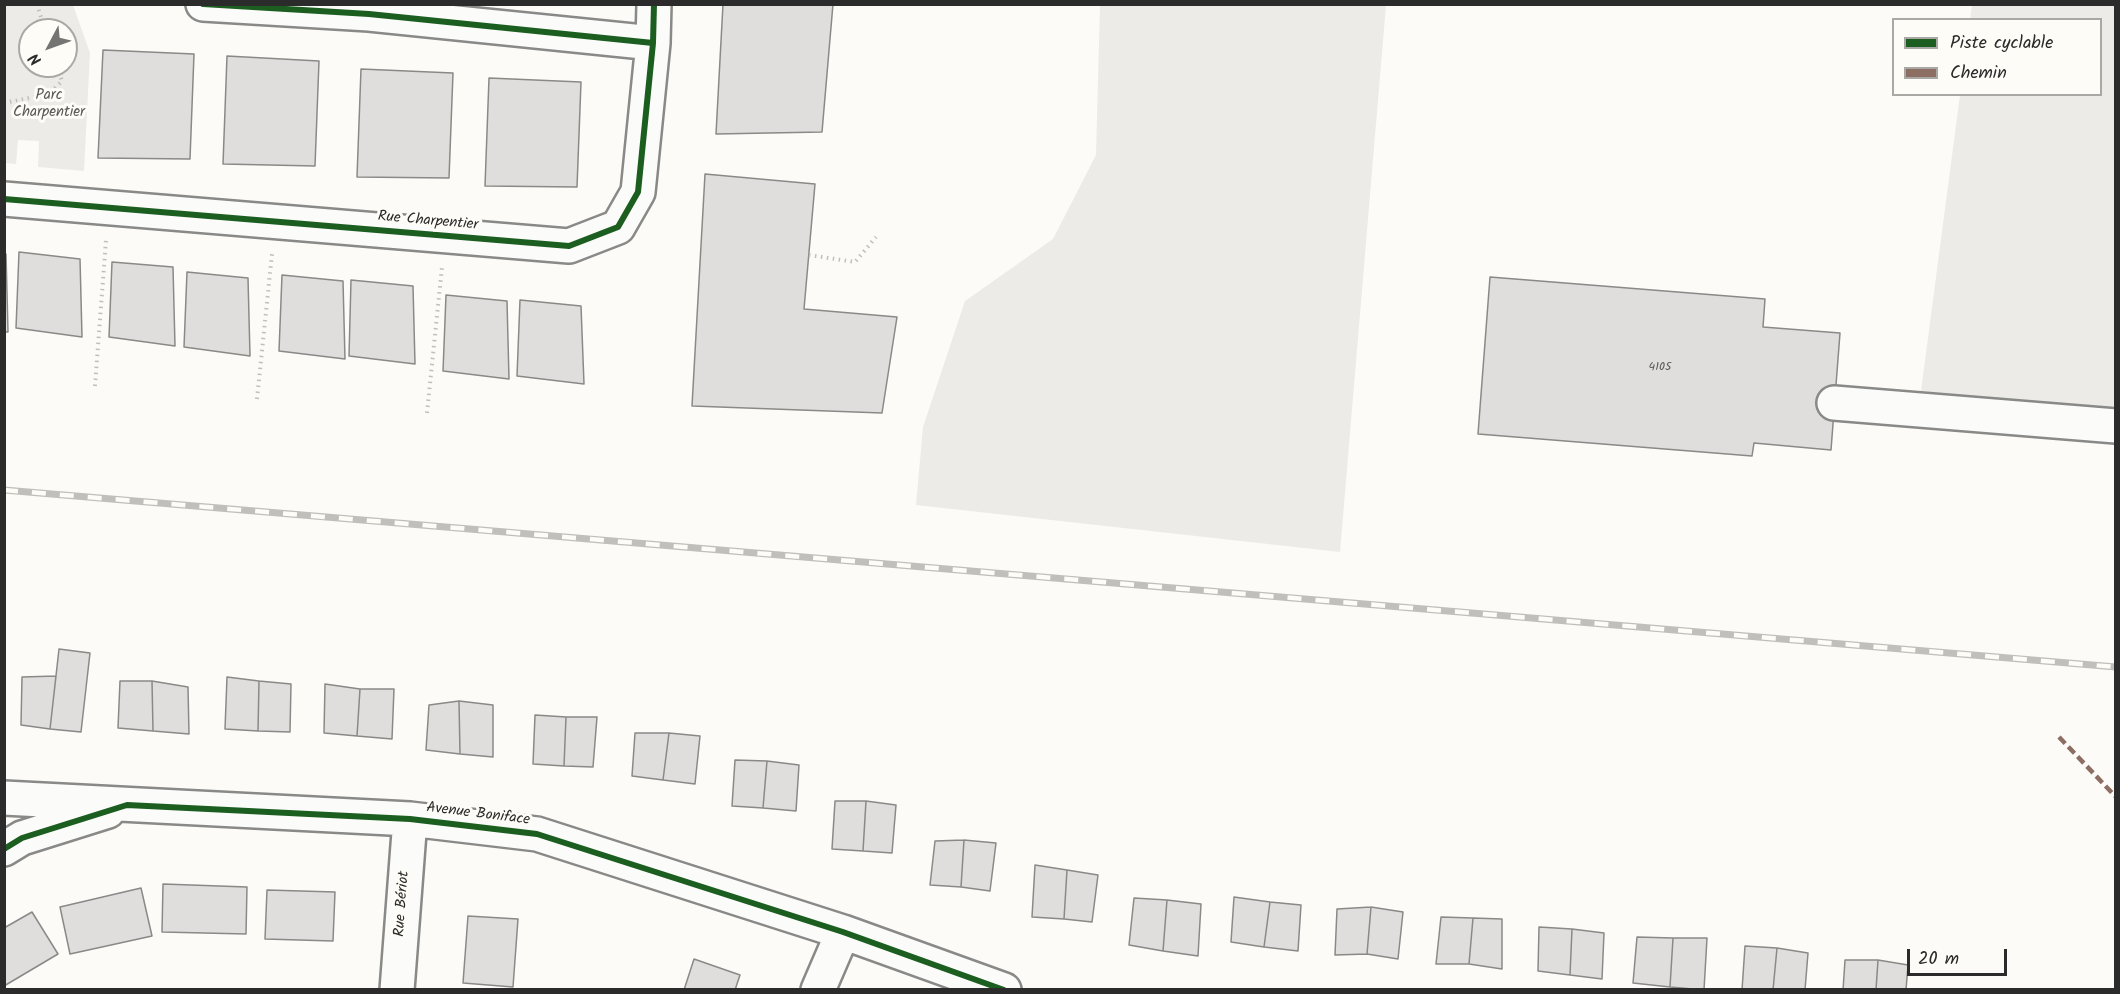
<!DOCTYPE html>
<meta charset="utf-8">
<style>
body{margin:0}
#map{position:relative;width:2120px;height:994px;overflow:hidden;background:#fcfbf8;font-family:Kalam,sans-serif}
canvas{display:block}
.frame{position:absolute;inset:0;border:6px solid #2b2b2b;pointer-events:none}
.legend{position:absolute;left:1892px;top:18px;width:210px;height:78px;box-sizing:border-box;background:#fdfcf7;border:2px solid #a9a8a5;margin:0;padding:8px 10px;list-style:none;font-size:18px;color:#2b2b2b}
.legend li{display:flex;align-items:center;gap:12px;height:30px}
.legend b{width:30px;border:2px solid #a9a8a5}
.north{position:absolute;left:18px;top:18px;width:60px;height:60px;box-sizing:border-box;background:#fdfcf7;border:2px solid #a9a8a5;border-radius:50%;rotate:229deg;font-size:16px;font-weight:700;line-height:24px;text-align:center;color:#2b2b2b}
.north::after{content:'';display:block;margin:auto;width:21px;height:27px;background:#747473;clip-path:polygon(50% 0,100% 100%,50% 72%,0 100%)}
.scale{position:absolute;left:1907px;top:949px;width:100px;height:27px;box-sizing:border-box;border:3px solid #2b2b2b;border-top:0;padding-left:8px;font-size:18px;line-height:21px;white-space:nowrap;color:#2b2b2b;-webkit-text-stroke:4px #fdfcf7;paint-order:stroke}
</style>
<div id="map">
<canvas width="2120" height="994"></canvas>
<div class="frame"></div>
<ul class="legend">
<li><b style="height:8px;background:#1b5e20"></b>Piste cyclable</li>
<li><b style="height:8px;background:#8d6e63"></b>Chemin</li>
</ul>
<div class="north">N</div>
<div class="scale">20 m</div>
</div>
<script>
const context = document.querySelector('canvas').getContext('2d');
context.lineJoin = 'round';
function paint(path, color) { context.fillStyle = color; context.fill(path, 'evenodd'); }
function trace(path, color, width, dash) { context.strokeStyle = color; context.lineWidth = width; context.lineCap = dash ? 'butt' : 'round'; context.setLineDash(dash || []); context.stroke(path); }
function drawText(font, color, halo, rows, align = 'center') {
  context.font = font + ' Kalam,sans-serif'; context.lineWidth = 6; context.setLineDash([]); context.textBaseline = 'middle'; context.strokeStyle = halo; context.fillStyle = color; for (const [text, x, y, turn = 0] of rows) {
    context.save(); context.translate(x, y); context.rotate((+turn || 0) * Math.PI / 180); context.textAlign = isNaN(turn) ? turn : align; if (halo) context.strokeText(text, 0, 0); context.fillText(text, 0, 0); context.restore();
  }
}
paint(new Path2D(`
 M4,5H73L90,53L84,171L38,167L39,141L18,140L16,164L5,163ZM30,30H66V66H30Z
 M1100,5H1386L1340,552L916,505L923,427L965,301L1053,239L1096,155Z
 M1972,5H2115V420L1921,391L1960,95L2100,94V20L1970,19Z`), '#ecebe8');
const building = new Path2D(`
 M723,4H833L822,132L716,134Z
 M103,50L194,54L190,159L98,158Z
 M227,56L319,61L315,166L223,164Z
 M361,69L453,73L449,178L357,177Z
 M489,78L581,82L577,187L485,186Z
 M705,174L815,184L804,309L897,317L882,413L692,406Z
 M19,252L80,259L82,337L16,328Z
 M4,254H6L8,332H4Z
 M112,262L173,267L175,346L109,337Z
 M187,272L248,278L250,356L184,347Z
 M282,275L343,281L345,359L279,351Z
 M1490,277L1765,299L1763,327L1840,333L1831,450L1754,443L1752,456L1478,434Z
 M351,280L413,286L415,364L349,356Z
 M446,295L507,301L509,379L443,371Z
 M520,300L581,306L584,384L517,376Z
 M59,649L90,653L81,732L50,729Z
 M56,676L50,729L21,725L22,677Z
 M227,677L259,681L258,731L225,729Z
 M120,681H152L153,731L118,728Z
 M152,681L188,687L189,734L153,731Z
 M259,681L291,684L290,732L258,731Z
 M325,684L360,689L357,736L324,733Z
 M360,689H394L392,739L357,736Z
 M459,701L493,705V757L460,754Z
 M459,701L460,754L426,750L429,705Z
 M535,715L566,717L564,766L533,764Z
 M566,717H597L593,767L564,766Z
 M635,733H669L663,780L632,776Z
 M669,733L700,736L695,784L663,780Z
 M735,760L767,761L763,808L732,806Z
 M767,761L799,765L796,811L763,808Z
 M835,801H866L863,851L832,849Z
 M866,801L896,805L892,853L863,851Z
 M964,840L996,843L990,891L961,887Z
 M964,840L961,887L930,885L935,841Z
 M1035,865L1067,870L1064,919L1032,917Z
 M1067,870L1098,875L1092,922L1064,919Z
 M163,884L247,887L246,934L162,932Z
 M141,888L152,936L70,954L60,907Z
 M267,890L335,892L333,941L265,939Z
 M1234,897L1270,902L1264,947L1231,942Z
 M1134,898L1167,900L1163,951L1129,945Z
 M1167,900L1201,904L1198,956L1163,951Z
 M1270,902L1301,905L1298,951L1264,947Z
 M1371,907L1403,912L1398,959L1367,954Z
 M1371,907L1367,954L1335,955L1337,909Z
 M32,912L58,954L4,986V928Z
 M468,916L518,919L513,987L463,983Z
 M1441,917L1473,918L1469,964H1436Z
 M1473,918L1502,919V969L1469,964Z
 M1539,927L1572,929L1570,975L1538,971Z
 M1572,929L1604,933L1602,979L1570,975Z
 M1637,937L1673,938L1670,987L1633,983Z
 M1673,938H1707L1704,990L1670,987Z
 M1745,946L1777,948L1773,990H1742Z
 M1777,948L1808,953L1805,990H1773Z
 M694,959L740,975L735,990H684Z
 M1845,960H1878L1876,990H1843Z
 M1878,960L1908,965L1906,990H1876Z`);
paint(building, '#dfdedc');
trace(building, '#898987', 1.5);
const minor = new Path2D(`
 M203,4L369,14L653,43
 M4,199L569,246L618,227L638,192L653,43L654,4
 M1834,403L2116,426
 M4,798L410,819L537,834L843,932L1004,990
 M4,849L22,838L108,811
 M397,990L410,819
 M818,990L843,932`);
trace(minor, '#898987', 38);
trace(new Path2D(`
 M37,4L45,30
 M4,103L49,94L62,81L57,66
 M809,255L855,262L876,237
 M95,386L106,240
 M257,399L272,254
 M427,413L442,267`), '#c0bfbc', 4, [1.5, 4.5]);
trace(minor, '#fbfbf9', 33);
const rail = new Path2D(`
 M4,490L2116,667`);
trace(rail, '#c0bfbc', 7);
trace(rail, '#fdfcf7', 4.5, [14]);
trace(new Path2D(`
 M2059,737L2116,797`), '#8d6e63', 4.5, [9, 4.5]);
trace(new Path2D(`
 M203,4L369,14L653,43
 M4,199L569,246L618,227L638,192L653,43L654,4
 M4,849L22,838L127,805L410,819L537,834L843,932L1004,990`), '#1b5e20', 6);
drawText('12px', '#585857', null, [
 ["4105",1660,368]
]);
drawText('15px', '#585857', '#fdfcf7', [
 ["Parc",49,96],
 ["Charpentier",49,113]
]);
drawText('15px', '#2b2b2b', '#fdfcf7', [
 ["Rue Charpentier",428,222,5],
 ["Avenue Boniface",478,815,7],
 ["Rue Bériot",403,904,-86]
]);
</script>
